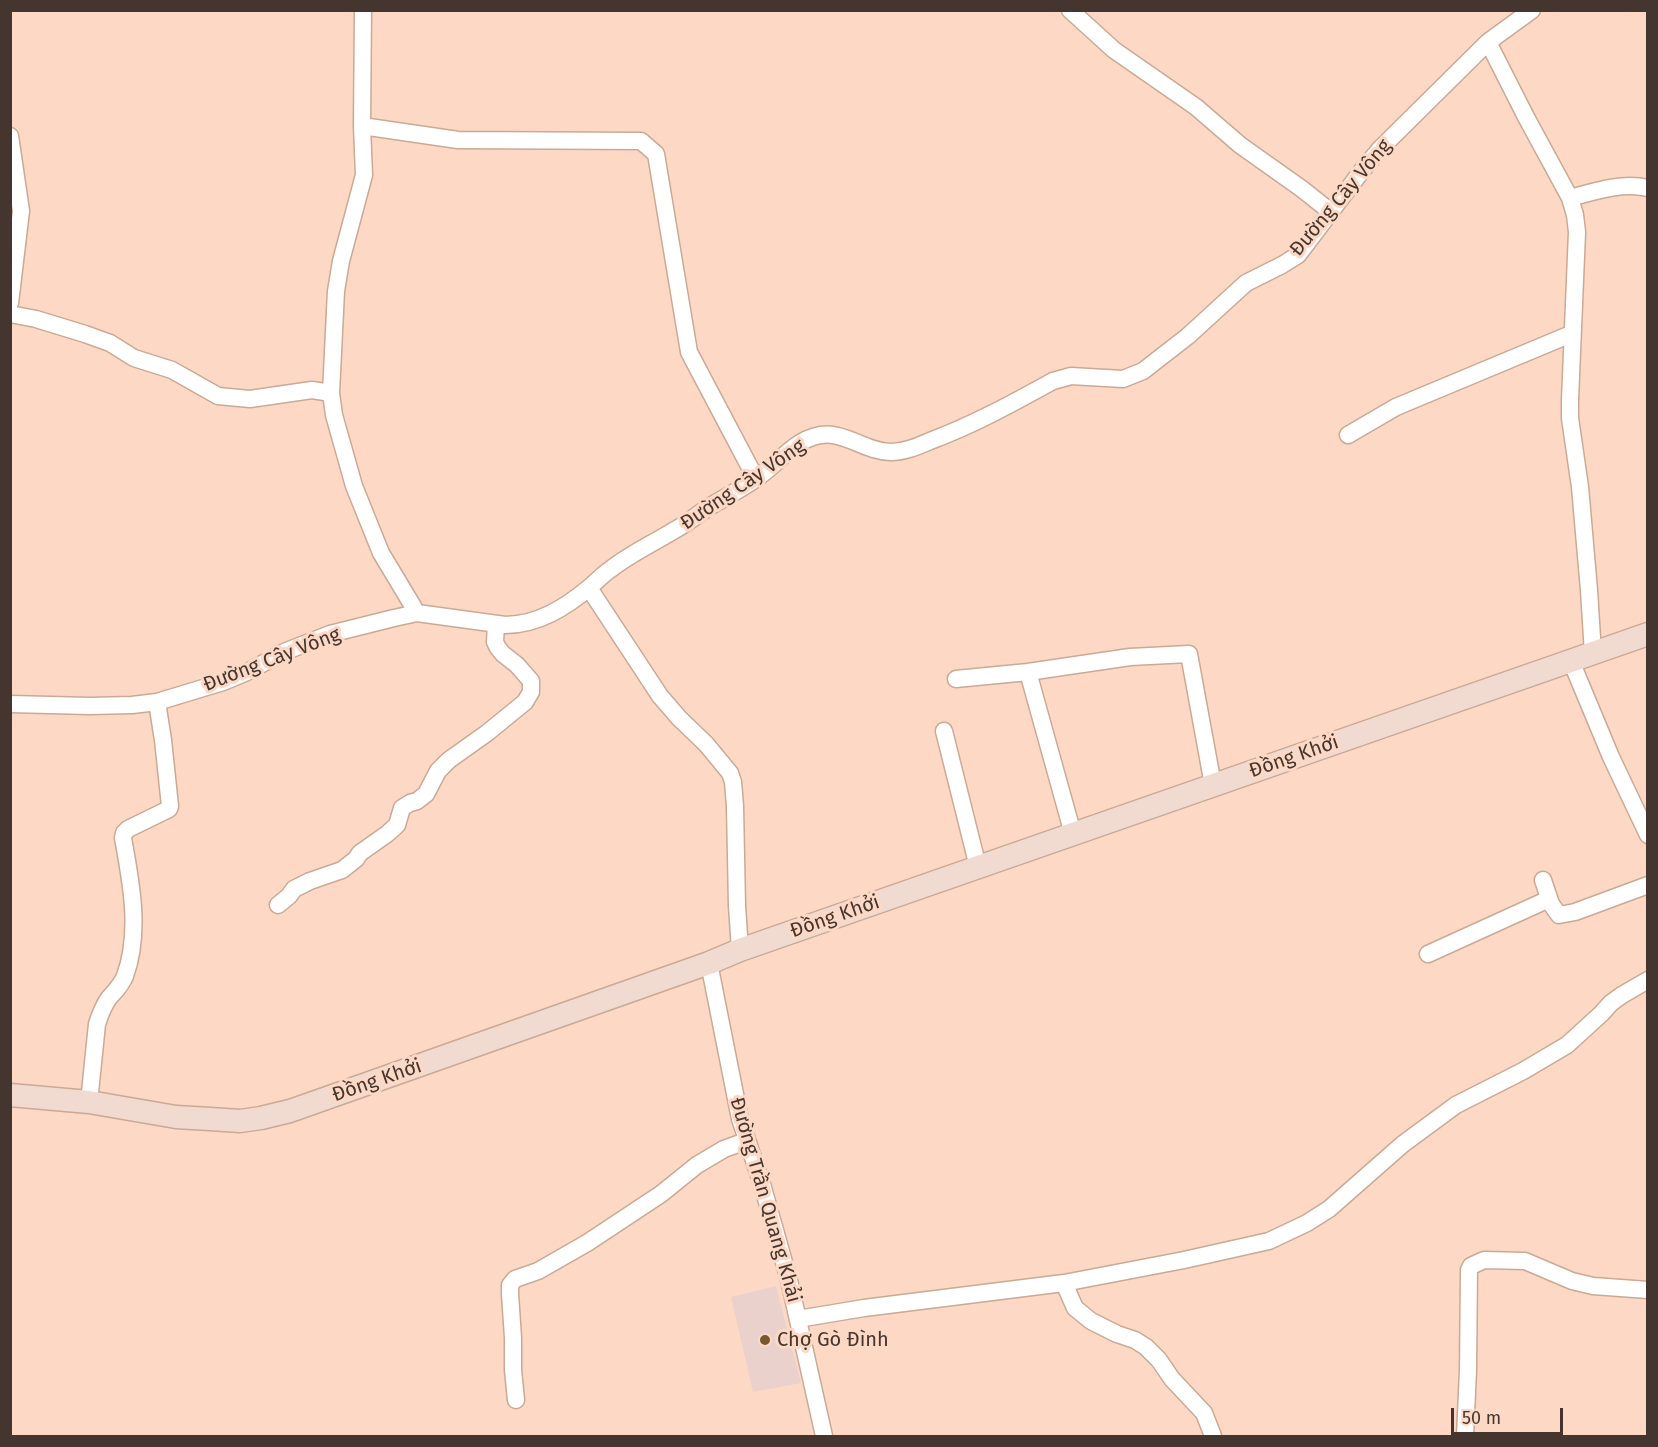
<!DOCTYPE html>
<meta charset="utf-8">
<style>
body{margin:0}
#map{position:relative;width:1658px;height:1447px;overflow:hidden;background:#fdd9c5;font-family:"Fira Sans",sans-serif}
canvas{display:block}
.frame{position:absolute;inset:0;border:12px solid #44362e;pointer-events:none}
.scale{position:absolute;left:1451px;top:1408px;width:112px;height:27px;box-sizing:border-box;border:3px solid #44362e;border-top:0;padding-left:8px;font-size:18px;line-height:21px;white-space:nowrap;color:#44362e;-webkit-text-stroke:4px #fdd9c5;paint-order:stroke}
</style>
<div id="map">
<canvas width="1658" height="1447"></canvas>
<div class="frame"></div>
<div class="scale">50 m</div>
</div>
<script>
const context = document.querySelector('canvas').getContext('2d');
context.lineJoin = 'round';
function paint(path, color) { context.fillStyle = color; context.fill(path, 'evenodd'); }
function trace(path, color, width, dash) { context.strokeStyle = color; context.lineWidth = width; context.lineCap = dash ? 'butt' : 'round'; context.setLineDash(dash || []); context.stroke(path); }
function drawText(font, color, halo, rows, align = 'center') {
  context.font = font + ' "Fira Sans",sans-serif'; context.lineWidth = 6; context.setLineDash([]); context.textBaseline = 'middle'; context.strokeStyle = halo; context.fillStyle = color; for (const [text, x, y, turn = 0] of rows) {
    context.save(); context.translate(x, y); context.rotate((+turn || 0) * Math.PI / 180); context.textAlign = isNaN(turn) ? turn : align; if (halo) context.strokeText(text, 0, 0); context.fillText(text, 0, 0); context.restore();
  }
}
paint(new Path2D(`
 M776,1286L801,1383L753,1392L731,1297Z`), '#ebd1cb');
const minor = new Path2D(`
 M363,10L362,126L364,175L341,261L336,291L331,393L334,415L354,486L381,553L417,613
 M1070,10L1114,50L1196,107L1240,145L1302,189L1331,212
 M1488,42L1526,117L1570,198L1575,215L1577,232L1570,400V418L1580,487L1589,590L1593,654
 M362,126L458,140L641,141L656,154L689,352L756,479
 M10,136L21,211L10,303
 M1570,198C1595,191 1622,182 1648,188
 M10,314L36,319L85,334L110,343L134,358L172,370L218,396L250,399L312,390L331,393
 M1348,435L1396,407L1571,334
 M589,588L660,696L679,718L706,744L730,773L733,782L735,806L737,906L740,950
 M1571,661L1611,757L1648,835
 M1028,672L1073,834
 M956,679L1028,672L1130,657L1189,654L1213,785
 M10,704L90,706L132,705L157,702L223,682L247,672L284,652L330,634L394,618L417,613L505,625C538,625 566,607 590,587C597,581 603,574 611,569C630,554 652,544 673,531C685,525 696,516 707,508C723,499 739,490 754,480C770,470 784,453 800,443C838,420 856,451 891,452C905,452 918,446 930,441C973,425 1013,403 1053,381L1071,376L1123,379L1143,371L1188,336L1246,283L1282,265L1298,255L1364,168L1381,148L1488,42L1532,10
 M944,731L978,867
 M1543,880L1551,904L1559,915L1575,912L1648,885
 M278,905L289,896L294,889L310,881L342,870L356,859L360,853L387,834L397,825L402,808L410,803L417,801L426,794L438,771L449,760L487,733L525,702L531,692V681L517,665L503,654L498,648L495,642L496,624
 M1428,954L1549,899
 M709,963L740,1119L762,1184L789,1280L824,1436
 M89,1102L97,1024C100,1015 103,1006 109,998C115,991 121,986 125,976C141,932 131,882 123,838L124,833L128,829L169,809L170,806L163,740L157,702
 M1064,1283L1075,1308L1091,1321L1117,1334L1135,1340L1146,1347L1159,1360L1172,1379L1204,1413L1213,1436
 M798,1319L864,1308L1064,1283L1184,1260L1269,1241L1307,1223L1329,1209L1403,1144L1456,1105L1523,1071L1567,1045L1601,1014L1611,1003L1622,995L1648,980
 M516,1400L513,1370V1338L510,1294V1285L515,1279L538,1271L587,1243L661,1194L697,1165L724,1149L746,1141
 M1465,1436L1468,1370L1469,1270L1471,1266L1484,1260L1525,1261L1572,1281L1593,1286L1648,1290`);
const secondary = new Path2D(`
 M10,1095L89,1102L176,1117L210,1119L240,1121L261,1118L290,1111L709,963L740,950L1648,634`);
trace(minor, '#caa995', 19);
trace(secondary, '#caa995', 25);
trace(minor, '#fff', 16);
trace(secondary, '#f1dacf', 22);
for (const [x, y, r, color] of [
 [765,1340,6,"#78562e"]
]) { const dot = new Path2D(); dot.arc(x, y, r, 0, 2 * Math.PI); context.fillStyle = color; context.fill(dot); trace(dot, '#fdd9c5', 2); }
drawText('20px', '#44362e', '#fdd9c5', [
 ["Đường Cây Vông",1341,198,-50],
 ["Đường Cây Vông",743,485,-34],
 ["Đường Cây Vông",272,660,-21],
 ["Đồng Khởi",1294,757,-19],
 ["Đồng Khởi",835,917,-19],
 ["Đồng Khởi",377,1081,-19],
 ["Đường Trần Quang Khải",765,1200,74]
]);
drawText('20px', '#44362e', '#fdd9c5', [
 ["Chợ Gò Đình",777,1340]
], 'left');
</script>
